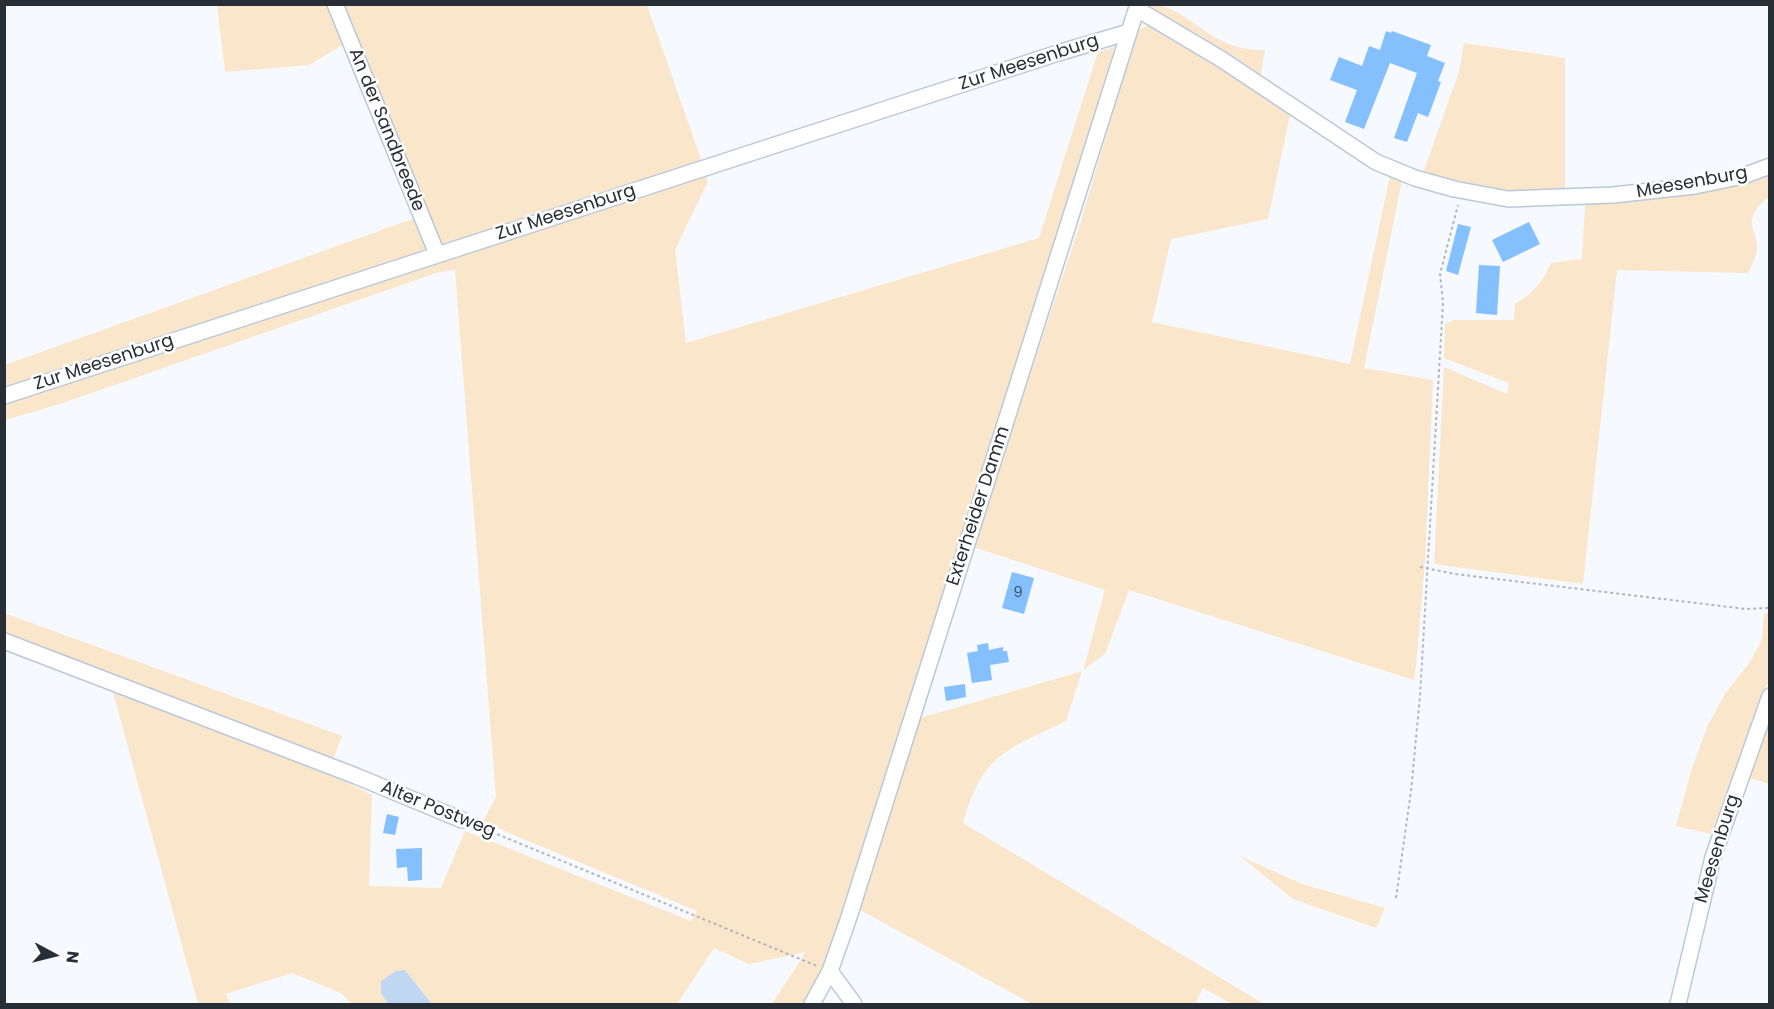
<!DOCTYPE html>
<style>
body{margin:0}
#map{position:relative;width:1774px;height:1009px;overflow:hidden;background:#f6f9fd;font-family:Poppins,sans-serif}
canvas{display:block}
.frame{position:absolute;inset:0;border:6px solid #282e35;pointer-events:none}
.north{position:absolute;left:24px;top:925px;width:60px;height:60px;-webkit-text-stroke:4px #fff;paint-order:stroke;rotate:97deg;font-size:16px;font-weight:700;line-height:24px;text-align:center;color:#282e35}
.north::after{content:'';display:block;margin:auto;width:21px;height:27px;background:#282e35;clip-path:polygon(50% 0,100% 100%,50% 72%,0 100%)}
</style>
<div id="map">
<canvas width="1774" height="1009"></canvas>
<div class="frame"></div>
<div class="north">N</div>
</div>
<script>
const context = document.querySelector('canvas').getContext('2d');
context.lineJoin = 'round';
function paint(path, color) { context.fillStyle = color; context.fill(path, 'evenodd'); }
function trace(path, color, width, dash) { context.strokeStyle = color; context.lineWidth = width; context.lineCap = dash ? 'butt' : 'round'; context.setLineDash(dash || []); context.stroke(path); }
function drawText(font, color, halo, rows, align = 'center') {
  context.font = font + ' Poppins,sans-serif'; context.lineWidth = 5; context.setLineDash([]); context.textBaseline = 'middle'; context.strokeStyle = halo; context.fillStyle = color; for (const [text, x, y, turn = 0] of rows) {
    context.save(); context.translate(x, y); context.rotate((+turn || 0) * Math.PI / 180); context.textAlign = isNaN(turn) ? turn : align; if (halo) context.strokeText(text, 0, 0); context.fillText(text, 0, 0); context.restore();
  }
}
paint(new Path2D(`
 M217,5H647L702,162L598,193L442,245L354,38L309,65L225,72Z
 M1151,5C1176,4 1198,29 1220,40C1235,48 1249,50 1265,50L1260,80L1152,12Z
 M1149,24L1248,84L1290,115L1268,219L1171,239L1152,322L1350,364L1390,176L1402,180L1364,368L1433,380L1425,562L1416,665L1414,680L1129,590L1105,654L1082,671L1066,721C1046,731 1020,741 1003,754C981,769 970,798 963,823L1264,1004H1232L1203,988L1195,1004H1032L860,910L920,718L1083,671L1105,590L973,547L1081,221L1137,31Z
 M1464,43L1565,58V190L1509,193L1422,176L1459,72Z
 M1115,47L1052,256L841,921L818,981L804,1004H772L806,952L749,964L714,948L677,1004H432L405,970L381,993L388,1004H352L341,993L292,973L226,994L230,1004H198L113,692L5,650L4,646L328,773L372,795L369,886L441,888L465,831L691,921L697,911L516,836L483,821L496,797L455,270L439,272L60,404L5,420V403L610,205L706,176L708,181L675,250L686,343L1039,238L1098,52Z
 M1769,173V197C1761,202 1750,214 1752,225C1753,233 1758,240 1757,249C1756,257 1751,264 1749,273L1617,270L1583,584L1434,564L1444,367L1507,394L1509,383L1444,358L1445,324L1454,320H1514L1515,304C1533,293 1543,282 1551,263L1582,259L1585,205L1661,196Z
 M415,218L427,251L5,388V365Z
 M4,613L342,736L332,762L5,636Z
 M1764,613H1769V679L1711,834L1676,826L1693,765L1708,725L1725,694L1750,662L1762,640Z
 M1769,709V784L1744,776Z
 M1240,856L1302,884L1385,908L1376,928L1293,899Z`), '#fae6cb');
paint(new Path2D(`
 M405,970L432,1004H388L381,993V981L396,971Z`), '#c0d7f1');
paint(new Path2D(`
 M1386,31L1391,33L1392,31L1431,45L1427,56L1445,63L1438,81L1441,82L1428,117L1418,113L1407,142L1394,138L1417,73L1390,63L1364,129L1345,122L1357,90L1330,80L1339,57L1362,66L1369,46L1380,50Z
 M1529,222L1540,244L1503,262L1492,240Z
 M1458,224L1471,227L1458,275L1446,271Z
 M1479,265L1500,266L1497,315L1476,313Z
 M1012,572L1034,578L1024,614L1002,608Z
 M988,643L989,650L1003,647V651H1007L1009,662L990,665L992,680L972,683L967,653L978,651L977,645Z
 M965,684L966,697L946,701L944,687Z
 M387,814L399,817L395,835L383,833Z
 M422,848V880L408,881L407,867L397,868L396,849Z`), '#84bffe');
const minor = new Path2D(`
 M335,4L437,254
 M1137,9L1221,59L1376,162L1415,178L1454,189L1508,199L1613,195L1695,186L1743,176L1770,166
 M4,396L1058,53L1129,32
 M4,641L356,776L462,820
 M830,971L854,1004
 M812,1004L830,971L848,920L1138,4
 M1678,1004L1713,857L1770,696`);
trace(minor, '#b9c9da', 18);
trace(new Path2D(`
 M1420,567L1455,574L1746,609L1767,608L1770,605
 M475,825L817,966
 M1396,898L1411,791L1420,696L1443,303L1440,274L1458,205`), '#b2b6bb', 2, [3, 3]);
trace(minor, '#fff', 15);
drawText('15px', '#3f5267', null, [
 ["9",1018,593]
]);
drawText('18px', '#282e35', '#fff', [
 ["Zur Meesenburg",1029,63,-18],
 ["An der Sandbreede",386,130,68],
 ["Meesenburg",1692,183,-10],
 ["Zur Meesenburg",566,213,-18],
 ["Zur Meesenburg",104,363,-18],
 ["Exterheider Damm",979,506,-72],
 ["Alter Postweg",438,810,22],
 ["Meesenburg",1718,849,-73]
]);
</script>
